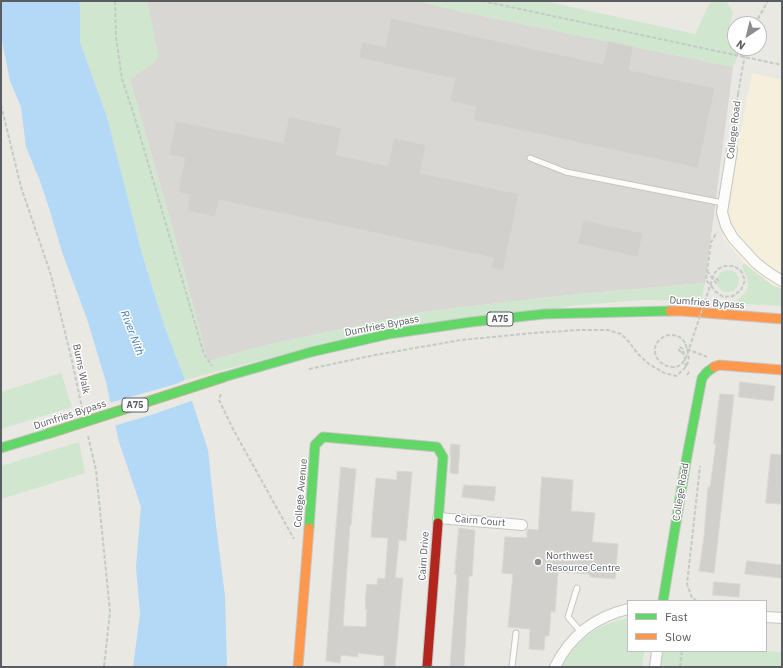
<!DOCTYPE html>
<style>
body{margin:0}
#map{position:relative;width:783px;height:668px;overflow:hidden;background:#e9e8e3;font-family:"IBM Plex Sans",sans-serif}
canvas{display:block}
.frame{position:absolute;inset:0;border:2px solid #595c61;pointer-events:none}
.legend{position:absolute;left:627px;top:600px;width:140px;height:52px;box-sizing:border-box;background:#fff;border:1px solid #bdbec0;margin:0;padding:5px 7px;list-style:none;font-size:12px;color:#595c61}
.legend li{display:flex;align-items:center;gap:8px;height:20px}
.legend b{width:20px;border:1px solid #bdbec0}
.north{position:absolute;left:727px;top:16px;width:40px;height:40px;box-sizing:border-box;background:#fff;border:1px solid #bdbec0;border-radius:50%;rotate:215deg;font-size:11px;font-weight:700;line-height:16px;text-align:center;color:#595c61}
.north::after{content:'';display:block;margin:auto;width:14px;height:18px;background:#8b8d8e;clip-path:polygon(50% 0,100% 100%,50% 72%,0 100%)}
</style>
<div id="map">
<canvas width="783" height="668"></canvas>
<div class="frame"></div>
<ul class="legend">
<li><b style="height:5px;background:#63d668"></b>Fast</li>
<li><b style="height:5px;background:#ff974d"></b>Slow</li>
</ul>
<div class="north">N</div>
</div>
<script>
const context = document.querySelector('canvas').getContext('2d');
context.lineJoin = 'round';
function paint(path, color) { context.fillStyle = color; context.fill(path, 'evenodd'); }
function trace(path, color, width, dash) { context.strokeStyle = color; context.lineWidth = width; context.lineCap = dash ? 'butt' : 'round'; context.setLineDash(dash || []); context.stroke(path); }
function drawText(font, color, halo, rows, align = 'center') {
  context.font = font + ' "IBM Plex Sans",sans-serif'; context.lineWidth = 3; context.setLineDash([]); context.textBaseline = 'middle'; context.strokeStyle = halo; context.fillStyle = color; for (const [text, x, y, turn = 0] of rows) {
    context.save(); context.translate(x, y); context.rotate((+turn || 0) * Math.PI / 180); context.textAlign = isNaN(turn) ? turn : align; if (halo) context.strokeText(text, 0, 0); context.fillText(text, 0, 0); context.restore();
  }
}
paint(new Path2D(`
 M752,73L782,80V289L772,285L744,263L735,252L723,238L730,187Z`), '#f5efdb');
paint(new Path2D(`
 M147,1H419L459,11L733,67L705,283L578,294L421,312L271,344L208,361L170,219L130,80L158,58Z`), '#d9d7d3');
paint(new Path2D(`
 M79,1H147L159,58L130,80L170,219L208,361L271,344L421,312L578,294L705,283L701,301L645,300L577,305L283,354L185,380L164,325L143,257L107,117L80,42V6Z
 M420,1H544L695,34L710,3L716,1H726L733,12L726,40L735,44V48H741L733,67L459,11Z
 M744,263L772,285L782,289V306L731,303C734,301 739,299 742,296C752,287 747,277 742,267Z
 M717 281a11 11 0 1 1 22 0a11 11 0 1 1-22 0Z
 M61,373L72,407L1,429V392Z
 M79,442L85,473L1,499V466Z
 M625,619H628V651H644L642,667H563C573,641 598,624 625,619Z
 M662,651H766L782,652V667H660Z`), '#d0e6ce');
paint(new Path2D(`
 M1,1H79L80,6V42L107,117L143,257L164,325L185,380L208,450L216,525L225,596L227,667H133L140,614L136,567L141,507L119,442L106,382L87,319L62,252L50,211L40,181L26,147L21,107L10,81L1,36Z`), '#b4d9f7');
paint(new Path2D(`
 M187,379L194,400L154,414L114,426L109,403L176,384Z`), '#e9e8e3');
const building = new Path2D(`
 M391,18L603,64L608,41L633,47L629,70L715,88L698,168L473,120L476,107L450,101L455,79L359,58L362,42L385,47Z
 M289,117L342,128L336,155L388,166L394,138L426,145L420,173L519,194L503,271L491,268L494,258L219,200L215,217L187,211L190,195L178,192L185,158L169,155L176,121L283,143Z
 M583,220L643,233L638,257L578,244Z
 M740,382L775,386L773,401L739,397Z
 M720,394L734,395L714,573L699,571L704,537L708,487H710L716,444H714Z
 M451,444L460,445L458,474L450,473L451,458L450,452Z
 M771,454L782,455V482L780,504L766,503Z
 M341,467L356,469L351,525H350L343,626L366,627L367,609H365L366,601H365L367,584L377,585L378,578L385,579L388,538L371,537L373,510L376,478L397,480V471L412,472L406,541L399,540L395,578H403L395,666H384V656L358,653V657L341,655L340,663L326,661L330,604Z
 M542,477L573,480L571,511L595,513L592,542L618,544L615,579L590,577V574L558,572L555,612L551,611L549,636H545L544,650L529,649L530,629L508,627L513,574L502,573L505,537L527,538V529L538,530Z
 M464,485L496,487L494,501L462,497Z
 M459,528L475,530L472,576H469L464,667H450L457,574H455Z
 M747,561L782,565V578L745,574Z
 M714,582L740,584L739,597L713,595Z`);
paint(building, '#d1d0cd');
trace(building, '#d8d7d2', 1);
const lane = new Path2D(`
 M530,158L566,172L723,203
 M577,588L568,617L581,632
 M512,667L516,633`);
const street = new Path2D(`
 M732,150L722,212L726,226L733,238L756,263L769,273L782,281
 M438,518L522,525
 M766,617L782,618
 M555,667C570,636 595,617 628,609
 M655,667L657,651`);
const fast = new Path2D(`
 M224,377L311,352L389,334L471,322L544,314L670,311
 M1,448L47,434
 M309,528L315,445L323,437L437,447L443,457L438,523
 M663,601L687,456L702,378L707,372L714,367`);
const slow = new Path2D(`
 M670,311H681L782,319
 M714,367L719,365L782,370
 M298,667L309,528`);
const jam = new Path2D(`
 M427,667L438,523`);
trace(lane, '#c5c5c4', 7);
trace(street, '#c5c5c4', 12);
trace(fast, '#c6c6c5', 11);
trace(slow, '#c6c6c5', 11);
trace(jam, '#c6c6c5', 11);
trace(new Path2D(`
 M115,1L116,37L122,79L134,115L204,354L212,366
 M482,1L782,65
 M755,24L768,1
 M1,105L21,187L51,275L72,361L82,408
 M733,139L738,94
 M707,271L716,283L718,282V280L713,277
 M713,288L706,280L711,242L717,232
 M687,349L707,357
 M681,352L679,350V348L680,347L683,349L686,367
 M309,369L375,355L461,340L534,333L579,330H608L621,334L629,342L638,354L649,364L664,373L676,376C690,365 691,360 685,343
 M687,375L690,371
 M221,394L219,400L234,431L294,539
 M88,436L96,470L110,612L104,667
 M697,601L692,598L687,584L700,466
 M680,667L682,651`), '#c4cac7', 2, [4, 2]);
trace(lane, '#fcfcfb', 5);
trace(street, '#fcfcfb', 10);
trace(fast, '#63d668', 9);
trace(slow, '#ff974d', 9);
trace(jam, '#b3261e', 9);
const fastBridge = new Path2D(`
 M47,434L224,377`);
trace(fastBridge, '#c0b390', 11, []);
trace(new Path2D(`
 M738,94L746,48
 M685,343C675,325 647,340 657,358C661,364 665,366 672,367C681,368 684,361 687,355L714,274L718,269L725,266H734L741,271L745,280L741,290L733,296L723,297L715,291L713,288
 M681,352L687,355`), '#c4cac7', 2, [4, 2]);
trace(fastBridge, '#63d668', 9);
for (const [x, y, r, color] of [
 [538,562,4,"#8b8d8e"]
]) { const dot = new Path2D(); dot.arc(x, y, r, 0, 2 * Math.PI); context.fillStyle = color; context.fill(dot); trace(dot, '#fff', 1.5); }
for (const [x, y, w] of [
 [500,319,26],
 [135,405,26]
]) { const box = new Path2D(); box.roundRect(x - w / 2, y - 7, w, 14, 3); context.fillStyle = '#fff'; context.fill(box); trace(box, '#595c61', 1); }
drawText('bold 9px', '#595c61', null, [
 ["A75",500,319],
 ["A75",135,405]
]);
drawText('10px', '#595c61', '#fff', [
 ["College Road",734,130,-83],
 ["Dumfries Bypass",707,303,4],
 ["Dumfries Bypass",382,326,-11],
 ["Burns Walk",81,369,78],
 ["Dumfries Bypass",70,415,-18],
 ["College Road",681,492,-81],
 ["College Avenue",301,493,-85],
 ["Cairn Court",480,521,5],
 ["Cairn Drive",424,556,-86]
]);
drawText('10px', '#595c61', '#fff', [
 ["Northwest",546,556],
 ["Resource Centre",546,568]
], 'left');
drawText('italic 11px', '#3e77b9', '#fff', [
 ["River Nith",132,333,69]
]);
</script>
